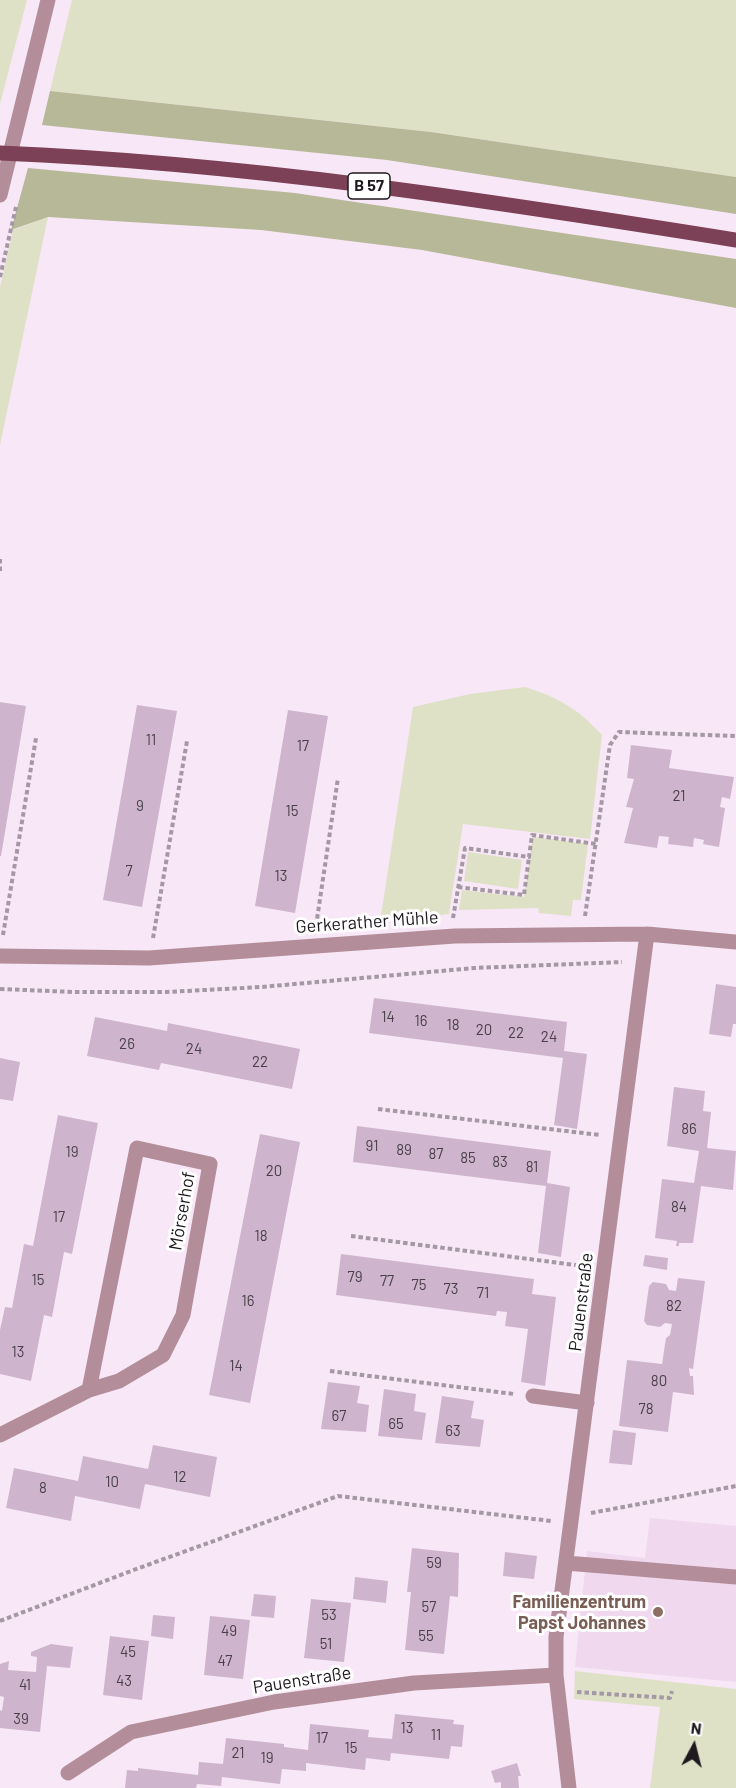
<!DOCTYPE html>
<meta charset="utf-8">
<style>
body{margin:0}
#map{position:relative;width:736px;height:1788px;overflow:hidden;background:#f8e7f7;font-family:Barlow,sans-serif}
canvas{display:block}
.north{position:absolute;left:664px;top:1716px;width:60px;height:60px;-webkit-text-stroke:4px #fff;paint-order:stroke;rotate:7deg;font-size:16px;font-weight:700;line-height:24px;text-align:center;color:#1e191e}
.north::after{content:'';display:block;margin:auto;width:21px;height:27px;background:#1e191e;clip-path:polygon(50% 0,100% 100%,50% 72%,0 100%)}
</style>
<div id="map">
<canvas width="736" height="1788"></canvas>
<div class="north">N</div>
</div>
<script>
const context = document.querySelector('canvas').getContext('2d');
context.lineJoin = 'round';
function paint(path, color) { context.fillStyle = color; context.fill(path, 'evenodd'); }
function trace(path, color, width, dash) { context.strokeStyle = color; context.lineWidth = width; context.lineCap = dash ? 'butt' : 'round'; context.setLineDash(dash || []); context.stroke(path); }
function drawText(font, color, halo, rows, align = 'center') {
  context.font = font + ' Barlow,sans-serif'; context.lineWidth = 6; context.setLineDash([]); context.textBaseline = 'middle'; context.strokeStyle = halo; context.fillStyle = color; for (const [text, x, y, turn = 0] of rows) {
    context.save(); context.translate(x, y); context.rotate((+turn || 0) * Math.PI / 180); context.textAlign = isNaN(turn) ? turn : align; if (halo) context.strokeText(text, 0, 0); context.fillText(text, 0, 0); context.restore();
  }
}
paint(new Path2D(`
 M650,1518L736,1526V1682L575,1667L587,1551L645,1558Z`), '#f0d9ef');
paint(new Path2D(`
 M0,0H27L0,104Z
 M72,0H736V177L431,132L50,91Z
 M48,217L0,445V287L13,230Z
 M525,687C560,698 578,709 602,735L590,839L463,824L449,914L380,922L413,707L470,694Z
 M533,837L588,844L581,900H573L571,916L539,913L538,908L459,910L462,890L524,897Z
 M468,852L522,860L518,889L464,881Z
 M575,1671L736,1689V1788H650L660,1707L574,1699Z`), '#dfe1c7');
paint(new Path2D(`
 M50,91L431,132L736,177V214L387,160L42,125Z
 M28,168L295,193L736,259V308L422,250L261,230L48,217L11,230Z`), '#b6b898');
paint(new Path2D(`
 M0,702L26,706L1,856H0Z
 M137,705L177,711L142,907L103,900Z
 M288,710L328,716L295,913L255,906Z
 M631,745L672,750L669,768L734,777L730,799L722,797L720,807L725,808L719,847L703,844L704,840L694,838L693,847L668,844L669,837L659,836L657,848L624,843L633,808L626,807L634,779L627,778Z
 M716,984L736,987V1024H733L731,1037L709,1034Z
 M374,998L567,1022L564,1051L587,1054L577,1129L554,1125L563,1058L369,1033Z
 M95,1017L167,1031L168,1023L300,1049L292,1089L161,1063L159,1070L87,1056Z
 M0,1058L20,1062L13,1101L0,1099Z
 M674,1087L705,1091L703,1111L711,1112L707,1148L736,1151L733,1190L701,1186L693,1243H679V1246H676L677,1241L655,1238L662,1179L694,1183L699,1151L667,1146Z
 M58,1115L98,1123L72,1254L64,1252L52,1317L44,1315L31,1381L0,1374V1330L5,1307L12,1308L24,1244L33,1246Z
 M357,1126L551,1151L547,1183L570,1187L561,1257L538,1253L546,1186L353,1162Z
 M260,1134L300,1142L250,1403L209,1395Z
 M341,1254L534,1279L532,1294L556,1297L545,1386L521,1382L528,1329L505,1326L507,1312L497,1311L496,1316L336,1295Z
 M645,1255L668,1258L667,1270L643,1266Z
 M678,1278L705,1281L693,1369L689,1368L690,1376H693L694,1395L673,1392L668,1432L619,1426L627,1360L662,1364L666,1338L670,1335L672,1324L665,1323L660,1327L647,1325L644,1321L649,1286L653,1282L666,1284L669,1290L676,1291Z
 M328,1382L360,1386L357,1403L369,1405L366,1432L321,1429Z
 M384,1389L416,1394L414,1411L426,1413L422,1440L378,1436Z
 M442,1396L474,1401L471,1418L484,1420L480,1447L435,1443Z
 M613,1430L636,1433L632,1465L609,1463Z
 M153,1445L217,1457L210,1497L145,1484L140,1509L75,1496L71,1521L6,1508L14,1468L78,1481L83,1456L148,1469Z
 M412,1548L459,1553L458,1597L450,1596L444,1654L405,1650L411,1592H407Z
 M505,1552L537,1556L534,1579L503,1576Z
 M355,1577L388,1581L386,1603L353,1599Z
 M254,1594L276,1596L274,1618L251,1616Z
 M311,1599L351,1603L344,1662L304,1658Z
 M153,1615L175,1617L173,1639L151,1636Z
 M210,1616L250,1620L243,1679L204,1675Z
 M110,1636L149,1641L142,1700L103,1695Z
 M51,1644L73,1647L70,1668L47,1666L40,1732L0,1728V1710L2,1711L4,1697L0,1696V1664L9,1661L8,1670L36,1672L37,1657L31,1656V1652Z
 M395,1714L454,1720L453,1724L464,1725L462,1747L451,1746L449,1759L391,1753L390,1761L366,1758L365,1770L306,1763V1771L282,1769L280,1784L222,1777L221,1786L197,1784L196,1788H125L127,1770L138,1771V1768L198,1775L199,1762L223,1764L226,1738L284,1744V1747L308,1750L310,1724L369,1730L368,1737L392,1739Z
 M517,1763L521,1776H518L519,1788H501V1782L495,1783L491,1771Z`), '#ceb5cd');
trace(new Path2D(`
 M0,277L16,207
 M0,559V572
 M458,887L524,895L529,857
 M585,916L610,745L619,732L736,736
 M453,918L465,848L529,857L532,835L596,844
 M316,926L338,778
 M3,935L36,738
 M153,938L187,741
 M0,989L74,992H167L261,987L474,968L622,962
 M378,1109L600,1135
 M351,1236L583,1266
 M330,1371L514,1394
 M591,1513L736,1486
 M0,1621L139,1568L338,1496L551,1521
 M577,1692L670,1698L672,1691`), '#a498a4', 4, [4.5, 3]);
trace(new Path2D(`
 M0,195L48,0
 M0,956L149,958L455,936L647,934L736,942
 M533,1396L587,1403
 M0,1435L89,1390L119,1381L163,1355L183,1315L210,1164L137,1148L89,1390
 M566,1563L736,1577
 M68,1773L131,1732L274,1702L414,1683L556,1675
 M569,1788L556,1675V1637L647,934`), '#b38e9a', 15);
trace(new Path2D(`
 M0,153C247,163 492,201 736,240`), '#7c4057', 15);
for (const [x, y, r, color] of [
 [658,1612,6,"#8d6e63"]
]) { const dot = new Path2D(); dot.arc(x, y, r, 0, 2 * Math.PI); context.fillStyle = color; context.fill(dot); trace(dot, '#fff', 2); }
drawText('15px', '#4a404a', null, [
 ["11",151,740],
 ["17",303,746],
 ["21",679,796],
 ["9",140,806],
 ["15",292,811],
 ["7",129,871],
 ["13",281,876],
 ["14",388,1017],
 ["16",421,1021],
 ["18",453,1025],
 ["20",484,1030],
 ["22",516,1033],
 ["24",549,1037],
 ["26",127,1044],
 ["24",194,1049],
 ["22",260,1062],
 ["86",689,1129],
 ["91",372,1146],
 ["89",404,1150],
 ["19",72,1152],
 ["87",436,1154],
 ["85",468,1158],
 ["83",500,1162],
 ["81",532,1167],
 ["20",274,1171],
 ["84",679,1207],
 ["17",59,1217],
 ["18",261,1236],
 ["79",355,1277],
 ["15",38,1280],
 ["77",387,1281],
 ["75",419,1285],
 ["73",451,1289],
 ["71",483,1293],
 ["16",248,1301],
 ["82",674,1306],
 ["13",18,1352],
 ["14",236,1366],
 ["80",659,1381],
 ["78",646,1409],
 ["67",339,1416],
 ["65",396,1424],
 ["63",453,1431],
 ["12",180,1477],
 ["10",112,1482],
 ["8",43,1488],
 ["59",434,1563],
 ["57",429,1607],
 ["53",329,1615],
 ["49",229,1631],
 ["55",426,1636],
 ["51",326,1644],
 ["45",128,1652],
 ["47",225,1661],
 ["43",124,1681],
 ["41",25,1685],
 ["39",21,1719],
 ["13",407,1728],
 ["11",436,1735],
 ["17",322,1738],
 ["15",351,1748],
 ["21",238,1753],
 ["19",267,1758]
]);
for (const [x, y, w] of [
 [369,186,42]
]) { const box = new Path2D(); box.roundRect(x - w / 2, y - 13, w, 26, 4.5); context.fillStyle = '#fff'; context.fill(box); trace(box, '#1e191e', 1.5); }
drawText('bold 16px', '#1e191e', null, [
 ["B 57",369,186]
]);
drawText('18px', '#1e191e', '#fff', [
 ["Gerkerather Mühle",367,922,-4],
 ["Mörserhof",182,1211,-80],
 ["Pauenstraße",581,1302,-83],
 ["Pauenstraße",302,1680,-9]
]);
drawText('bold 18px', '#785e54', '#fff', [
 ["Familienzentrum",646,1602],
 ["Papst Johannes",646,1623]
], 'right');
</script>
